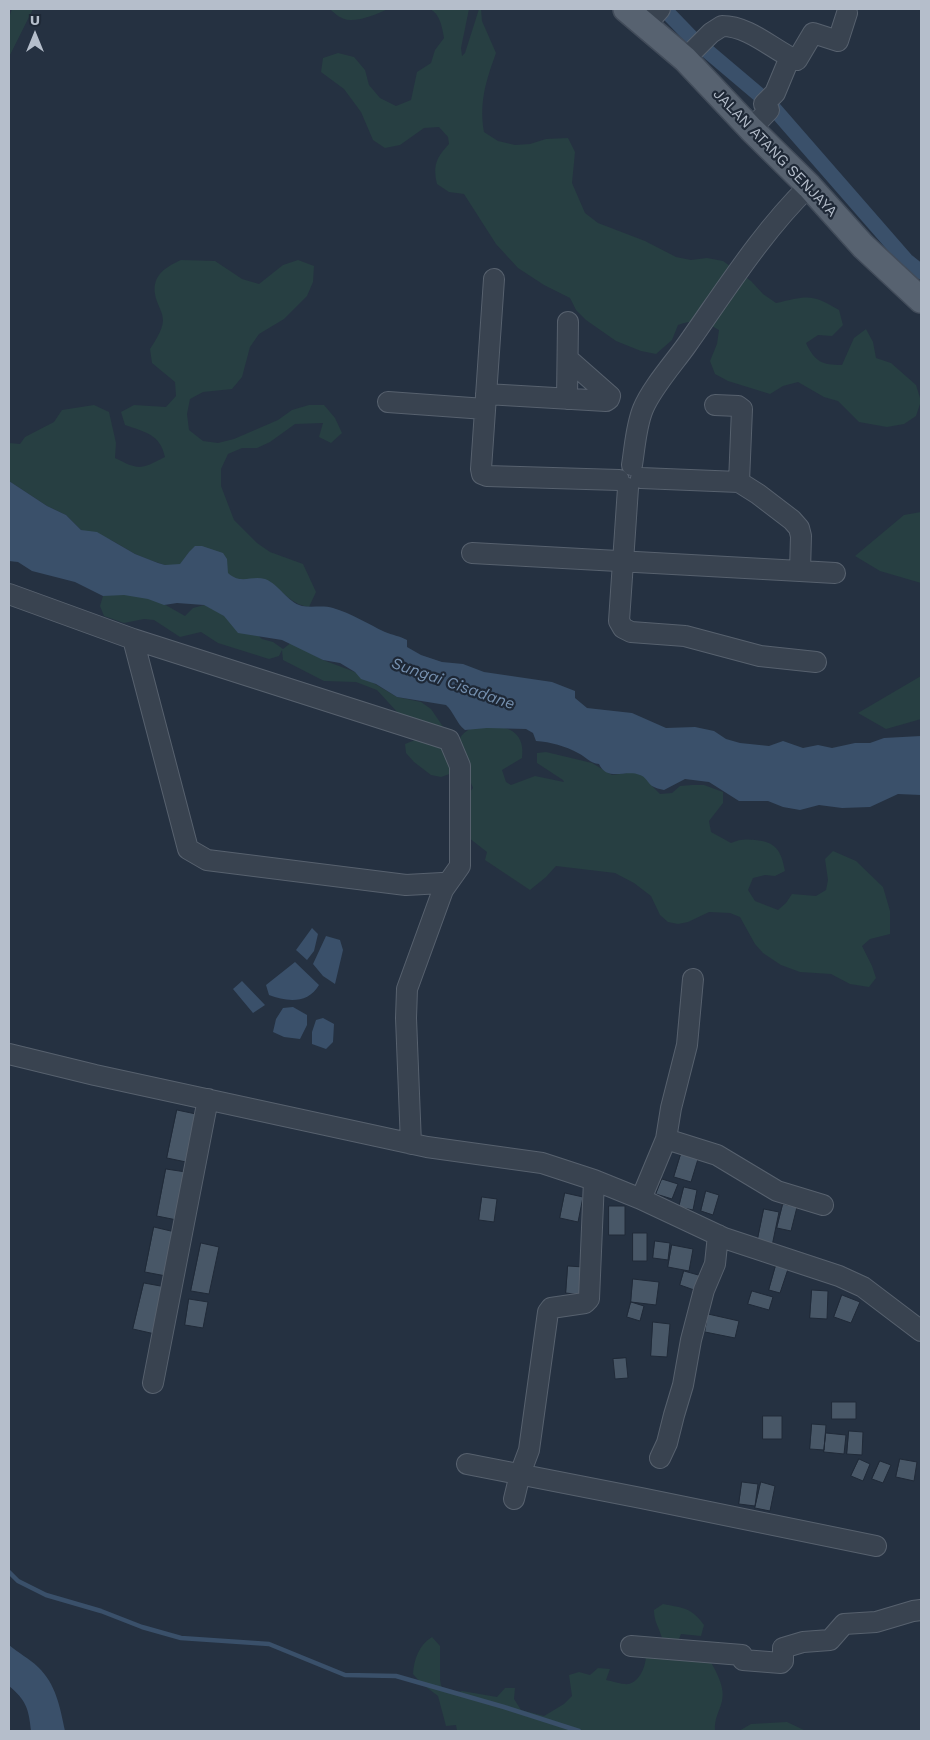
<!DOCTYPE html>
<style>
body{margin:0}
#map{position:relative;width:930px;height:1740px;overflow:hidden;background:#253141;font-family:"Work Sans",sans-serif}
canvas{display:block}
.frame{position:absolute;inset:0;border:10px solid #b5becb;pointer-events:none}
.north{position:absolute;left:10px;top:10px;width:50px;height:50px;-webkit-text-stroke:4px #1e2836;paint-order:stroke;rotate:0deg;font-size:14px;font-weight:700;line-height:20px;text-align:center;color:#b5becb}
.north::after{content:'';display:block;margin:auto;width:18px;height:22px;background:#b5becb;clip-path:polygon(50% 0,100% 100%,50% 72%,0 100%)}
</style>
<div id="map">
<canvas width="930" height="1740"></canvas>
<div class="frame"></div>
<div class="north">U</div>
</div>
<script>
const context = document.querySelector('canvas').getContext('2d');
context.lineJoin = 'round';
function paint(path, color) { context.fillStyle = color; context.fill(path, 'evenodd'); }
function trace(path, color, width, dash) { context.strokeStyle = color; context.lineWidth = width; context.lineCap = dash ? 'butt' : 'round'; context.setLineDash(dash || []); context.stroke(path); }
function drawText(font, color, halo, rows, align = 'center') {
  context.font = font + ' "Work Sans",sans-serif'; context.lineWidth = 4.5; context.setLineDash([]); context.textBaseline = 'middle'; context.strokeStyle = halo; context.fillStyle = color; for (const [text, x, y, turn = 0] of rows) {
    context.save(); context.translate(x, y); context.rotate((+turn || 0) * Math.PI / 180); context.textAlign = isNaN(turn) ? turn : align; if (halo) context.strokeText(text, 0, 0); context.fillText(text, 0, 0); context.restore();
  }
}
paint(new Path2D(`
 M12,9H33L9,57V18Z
 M330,9H388C380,13 360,21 350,20C342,20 335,14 330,9Z
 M430,9H469L461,48L462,56L465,53L479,9H481L482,21L496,53C486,81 479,102 484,132L498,141L515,145L530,144L546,139L568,138L575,152L572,183L585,213L598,223L645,241L676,257L691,260L707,258L723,261L751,281L763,294L776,303C807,296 811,293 839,310L843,325L832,336L818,335L806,343C815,362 822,365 842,365L854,338L866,329L873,342L876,358L891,363L916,385L921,401L916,416L904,424L887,427L859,422L838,401L824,397L798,382L783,386L770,394L728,381L715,374L710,361L717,344L719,330C702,320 696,319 678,325L672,340L656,354L641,351L616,341L586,320L576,310L570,298L544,285L518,268L496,244L464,194L449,192L437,184C433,165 436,158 449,144L448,137L439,127L424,128L400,145L385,148L373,140L361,112L344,89L321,72L323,58L338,53L354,57L365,70L369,85L380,98L396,106L411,100L417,72L431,63L435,50L444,38C442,27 440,14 430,9Z
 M181,260L215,261L242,279L259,284L283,265L298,260L314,266L313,282L307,296L284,319L259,334L250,347L242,377L232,389L203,392L190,399L187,414L189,430L203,441L218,443L234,439L278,420L292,410L309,405H324L335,418L342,433L331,443L319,437L323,423L295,424L270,442L257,448H242L228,454L221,469V486L234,520L257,543L270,552L303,564L316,592L309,607C293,605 282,592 270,582H232L189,552L180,565H165L150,560L135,554L111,540L81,530L66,515L47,506L9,481V443L20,444L25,437L54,422L62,410L94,405L109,412L116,443L115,458C139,470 140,470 165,457C160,434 145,432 125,425L121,412L134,405L166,407L176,396L175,382L152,363L150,349C155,341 162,331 163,321C163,311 156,303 155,294C152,275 166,267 181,260Z
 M921,512V583L880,571L855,556L904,515Z
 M112,590L155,599L185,616L193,608L204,605L245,624L262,639L273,642L283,649L292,642L323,660L355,672L397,697L421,702L431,709L448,734L459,739C468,727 475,726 489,726C512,726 525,735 522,758L502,770L506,782L511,785L535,776L564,782L563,780L537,763V753L546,752L592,763L612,775L634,772L647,775L652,786L660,794L672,793L680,786L692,785H704L723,792V803L709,821L711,832L731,843C740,839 745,839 755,840C776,842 781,850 785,871L775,876L765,875L753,878L748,890L755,901L778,910L786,903L792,894L816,896L826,890L828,880L825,859L833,851L856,861L883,887L890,911V934L870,939L862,946L872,966L876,978L869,987L850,984L831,974L800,972L781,965L763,953L755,944L740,917L730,913L709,912L688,922L678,924L668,922L660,915L651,896L634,883L615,873L556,866L546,877L530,890L485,860L487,852L464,834L458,806L473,788L469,778L461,770L441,777L431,775L414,762L406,753L405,744L415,740L424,733L399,714L377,690L356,682L324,681L283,660L282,650L279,656L269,659L218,643L201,632L180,637L154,620L144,619L124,623L104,616L100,606L103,596Z
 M921,676V719L886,729L858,713Z
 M663,1604C683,1608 691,1607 704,1625L701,1636L681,1634L677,1644L706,1653C713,1667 726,1685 722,1701C719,1713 714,1718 715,1731H457L456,1725L446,1726L438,1696L421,1683L413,1674C414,1659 419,1645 432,1637L440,1646V1679L441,1686L451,1694L462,1691L497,1697L505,1688H515L514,1699L521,1710L544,1716L564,1704L572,1696L569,1675L579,1672L590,1675L598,1668L610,1669L606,1680C612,1681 623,1685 629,1684C642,1680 647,1662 646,1651L657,1646L662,1638C659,1627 654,1622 654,1610Z
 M787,1722L806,1731H739L751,1724Z`), '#273f42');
paint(new Path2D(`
 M9,481L47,506L66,515L81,530L97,532L135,554L158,563L165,565L180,564L189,552L195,546H202L223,553L227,559L228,573C241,585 251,575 265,579C279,584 287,602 302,606C312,608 323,605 333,608C351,613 368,624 385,632C392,635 400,636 407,640V647L421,655L442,662L463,664L484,672L552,682L575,691V698L587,708L632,713L666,728L695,727L714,731L726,739L740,743L769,746L783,741L803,748L818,745L832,748L855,743H870L884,738L921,736V795L898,794L870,807L842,808L819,805L800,810L783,807L768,801H739L709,782L685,779L664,790C660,789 655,788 652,786C648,783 645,776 640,775C626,769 607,782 599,764C590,763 586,757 578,753C565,746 551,742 536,741L533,733L526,729L487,728L465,730C456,723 454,712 446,705L397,697L376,684L361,679L355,672L340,663L323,660L282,640L238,633L224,616L204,605L177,603L164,605L148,599L124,595L103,596L75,582L32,571L18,562L9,561Z
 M312,928L318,934L314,951L307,960L296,950Z
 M326,936L340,940L343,950L335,984L323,976L313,964Z
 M295,962L319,985C308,1004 287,1002 269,995L266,985Z
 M242,981L265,1005L253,1013L233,989Z
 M293,1007L307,1015V1025L300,1039L284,1037L273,1032L276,1019L283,1008Z
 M323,1018L334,1024L333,1042L326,1049L312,1044V1032L316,1020Z
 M9,1645C18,1653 29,1658 38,1667C56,1684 60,1707 65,1731H31C29,1709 26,1700 9,1686Z`), '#3a506a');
trace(new Path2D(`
 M9,1572L18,1581L46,1595L101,1611L142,1627L181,1638L269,1644L345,1675L396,1676L504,1707L579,1731`), '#3a506a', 4.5);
trace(new Path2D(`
 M664,9L692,38L770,104L906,260L921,272`), '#3a506a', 15);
const building = new Path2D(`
 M177,1110L196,1114L186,1162L167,1158Z
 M681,1154L698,1159L691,1182L674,1177Z
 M166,1169L186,1172L177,1220L157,1216Z
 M662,1179L678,1184L672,1199L656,1194Z
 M684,1187L697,1190L693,1210L679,1207Z
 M706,1191L719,1195L713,1215L701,1211Z
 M565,1193L583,1197L578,1222L560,1218Z
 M482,1197L497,1199L494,1222L479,1220Z
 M783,1204L797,1207L791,1231L777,1228Z
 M609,1206H625V1235H609Z
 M764,1209L779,1212L772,1246L757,1243Z
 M154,1227L175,1232L166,1276L145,1272Z
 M633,1233H647V1261H633Z
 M655,1241L670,1243L668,1260L653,1258Z
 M201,1243L219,1247L209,1294L191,1291Z
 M672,1245L693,1249L689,1271L668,1267Z
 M776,1265L788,1269L780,1293L769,1290Z
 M568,1266L584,1267L581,1295L566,1293Z
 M684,1271L702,1276L697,1291L680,1285Z
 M633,1279L659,1282L656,1305L631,1302Z
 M144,1283L166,1287L155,1334L133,1329Z
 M812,1290L828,1291L827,1319L810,1318Z
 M752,1291L773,1297L769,1310L748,1304Z
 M842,1295L860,1302L851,1323L834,1317Z
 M189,1299L208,1302L203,1328L185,1325Z
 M631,1302L644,1306L640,1321L627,1317Z
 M708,1314L739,1321L735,1338L705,1332Z
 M653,1322L670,1324L667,1357L651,1356Z
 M626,1358L628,1378L615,1379L613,1359Z
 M832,1402H856V1419H832Z
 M763,1416H782V1439H763Z
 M812,1424L826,1425L824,1450L810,1449Z
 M849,1431L863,1432L862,1455L847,1454Z
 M826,1433L846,1435L844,1454L824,1452Z
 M859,1459L870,1464L863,1481L851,1476Z
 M900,1459L917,1462L914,1481L896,1477Z
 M880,1461L891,1465L883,1483L872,1479Z
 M742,1482L758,1484L755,1506L739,1504Z
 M761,1482L775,1486L770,1511L755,1508Z`);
paint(building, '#485767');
trace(building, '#202a38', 1);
const minor = new Path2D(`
 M646,25L660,9
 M685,59L711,33L722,26C747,26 769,46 790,57
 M751,129L769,110L764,104L775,93L790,57L797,60L813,33L838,41L847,13
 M494,279L481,469L482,474L487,476L619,480
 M486,394L606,401L609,399L610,396L568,359
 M567,399L568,322
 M388,402L485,409
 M715,405L738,406L742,409L739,482
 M632,465C635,446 636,426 643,409C651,389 673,364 686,346C725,291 761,233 809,186
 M628,488L619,621L623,628L631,632L685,636L760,656L816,662
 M472,553L800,571L801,536L799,528L792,520L758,494L739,482L641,478
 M800,571L835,573
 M9,594L133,639L188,849L207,860L406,885L442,883L443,890L407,989L406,1018L411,1144
 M133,639L449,740L460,766V866L443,890
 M9,1054L95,1075L427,1147L542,1163L594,1180L641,1199L724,1238L839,1276L863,1287L921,1331
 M666,1139L717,1155L777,1191L823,1205
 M641,1199L666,1139L671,1108L687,1045L693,979
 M153,1383L208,1099
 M660,1458L667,1443L674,1415L683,1385L691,1340L704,1290L715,1264L718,1235
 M467,1464L641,1498L876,1546
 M514,1499L520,1474L529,1450L548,1312L551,1308L585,1303L589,1299L594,1180
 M631,1646L742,1655L743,1660L781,1663L783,1661V1648L803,1642L830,1640L844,1624L876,1622L913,1611L921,1610`);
const major = new Path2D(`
 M626,9L685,59L751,129L809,186L863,246L921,300`);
trace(minor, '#57616e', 22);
trace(major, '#424c5a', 28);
trace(minor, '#394350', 20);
trace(major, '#576270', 25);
drawText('15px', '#b5becb', '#1e2836', [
 ["JALAN ATANG SENJAYA",775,153,46]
]);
drawText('italic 16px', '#7590af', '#1e2836', [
 ["Sungai Cisadane",453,684,19]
]);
</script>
